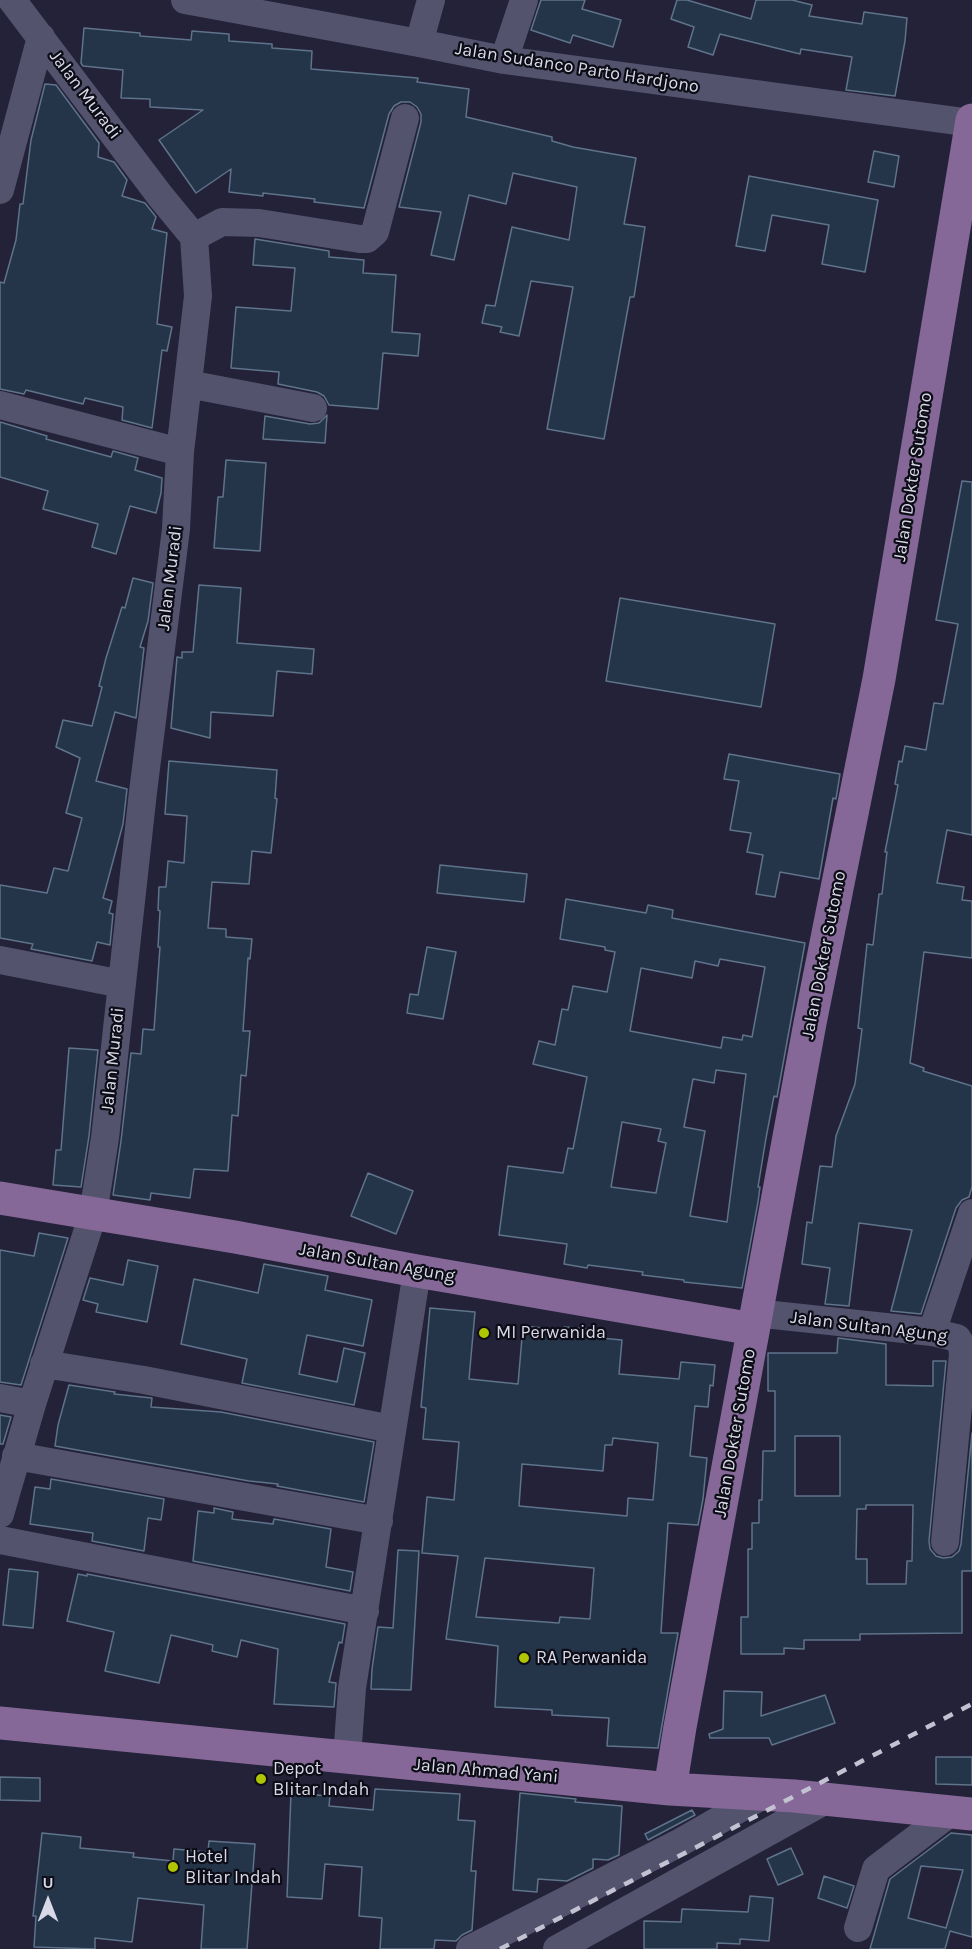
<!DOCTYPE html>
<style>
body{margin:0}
#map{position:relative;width:972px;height:1949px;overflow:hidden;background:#232239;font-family:Karla,sans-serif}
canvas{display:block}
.north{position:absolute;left:18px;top:1871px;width:60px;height:60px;-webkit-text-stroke:4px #0d0d17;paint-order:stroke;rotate:0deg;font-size:16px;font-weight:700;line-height:24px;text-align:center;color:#d8d8e7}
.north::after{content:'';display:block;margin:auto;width:21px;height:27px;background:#d8d8e7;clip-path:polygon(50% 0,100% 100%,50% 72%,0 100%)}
</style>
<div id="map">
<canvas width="972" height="1949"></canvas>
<div class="north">U</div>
</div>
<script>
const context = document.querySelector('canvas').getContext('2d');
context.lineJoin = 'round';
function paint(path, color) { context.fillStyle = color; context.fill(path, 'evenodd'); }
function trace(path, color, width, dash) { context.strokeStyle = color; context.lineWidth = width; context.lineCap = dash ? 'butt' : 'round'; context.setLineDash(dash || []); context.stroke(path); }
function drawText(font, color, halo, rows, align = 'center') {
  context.font = font + ' Karla,sans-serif'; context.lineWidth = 4.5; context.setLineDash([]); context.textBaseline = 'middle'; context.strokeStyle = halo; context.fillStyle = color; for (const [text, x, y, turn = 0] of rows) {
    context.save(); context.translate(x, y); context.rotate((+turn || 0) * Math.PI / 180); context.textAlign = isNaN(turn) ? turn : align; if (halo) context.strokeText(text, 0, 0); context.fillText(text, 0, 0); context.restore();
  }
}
const building = new Path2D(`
 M541,0H585L582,9L621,20L613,47L573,35L570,43L531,30Z
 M677,0H687L751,19L756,0H792L812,5L809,16L862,24L864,12L907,18L905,41L895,96L846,90L852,57L801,49L800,54L720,34L713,55L688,47L694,27L671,19Z
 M84,28L140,33V36L191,40L192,31L229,34V41L272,44V48L312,51L311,69L418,78L417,82L469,89L466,117L552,137V141L573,147L636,158L624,224L645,227L634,297H630L604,439L547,429L573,287L531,281L519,336L500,332L502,327L482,323L486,305L495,306L512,227L569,240L577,187L513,173L506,204L469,195L454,260L431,255L441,212L399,207L421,122V114L417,107L410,102H401L394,106L389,114L364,208L314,202L315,199L263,193V196L229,192L231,169L196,193L159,140L203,110L150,107V99L121,98L123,70L83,66L81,63Z
 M45,84L56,85L99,143L98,157L114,162L127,180L122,196L145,203L156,217L152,229L167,233L157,324L172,327L167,351L162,350L152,428L122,420L123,407L85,398L83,404L26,390L24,394L0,389V282L4,283L16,240L20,204H23L31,140Z
 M874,151L899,156L894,187L868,182Z
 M749,176L878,200L865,272L822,264L829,225L772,215L765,251L736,246Z
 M255,239L329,251V257L364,260L363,273L396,275L392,332L420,334L418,356L383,353L378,409L329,405L324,396L317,392L278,384L279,372L231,368L236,307L291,311L295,268L253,265Z
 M327,415L325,443L263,439L265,416L310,424L319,423Z
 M0,422L47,436L46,439L111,457L113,451L138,458L135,470L162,478L161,493L156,513L130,506L116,554L92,547L98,524L43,509L48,491L0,477Z
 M226,460L266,463L260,551L214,548L218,497H223Z
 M962,481L972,482V835L947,830L937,883L964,887L962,900L972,901V958L924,952L910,1063L924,1068L923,1071L972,1086V1187L969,1197L962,1200L956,1208L921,1314L891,1311L912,1230L859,1223L849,1306L825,1304L830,1268L802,1264L807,1222L812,1223L820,1166L832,1167L836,1136L855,1084L862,1029L858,1028L867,944L873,945L879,894H882L887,852H885L898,785L895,784L899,761L902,762L905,746L926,750L934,703L943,704L958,624L936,620Z
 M133,578L153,583L148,621L140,647L144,648L136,718L115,712L96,781L127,789L123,824L103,898L112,901L109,913L113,914L110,945L97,942L92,961L31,949L33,944L0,938V885L47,893L54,868L68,871L82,818L66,813L80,758L56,747L63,720L92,726L102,687L99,686L106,658L122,607L125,608Z
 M199,585L241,588L237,643L314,649L312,674L277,671L273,716L211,712L210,738L171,728L177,657L182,658V652H193Z
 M620,598L775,624L761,707L606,681Z
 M729,754L840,774L836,799L833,798L819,879L780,872L775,897L756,894L763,855L747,852L751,833L730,830L739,781L724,779Z
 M169,761L277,770L275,798L277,799L271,853L252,851L249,884L212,882L208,928L226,929V937L252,939L250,959L248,958L243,1031H250L246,1076L241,1075L238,1116L232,1115L228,1171L194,1169L190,1198L151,1193L150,1200L113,1195L121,1141L131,1053L141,1054L143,1029L154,1030L160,947H158L160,911L158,910L159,887H166L168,861L184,863L187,816L165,814Z
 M440,865L527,874L524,902L437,893Z
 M566,899L646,913L648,905L673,910L672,918L805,943L777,1097L774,1096L766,1138L758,1187H760L758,1202L742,1288L684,1282V1280L642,1275L643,1272L588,1265L587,1268L564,1264L567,1244L499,1235L508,1166L563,1173L568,1148L573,1149L587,1077L533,1064L539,1041L555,1045L562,1009L568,1010L573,986L607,992L615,952L605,950V947L560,939ZM720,959L765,967L752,1037L743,1035L742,1040L723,1037L721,1048L630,1031L641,968L692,978L695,961L718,966ZM716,1070L746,1074L727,1222L690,1216L705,1131L684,1127L693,1079L714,1083ZM622,1122L661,1129L658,1141L666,1143L656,1193L611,1187Z
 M427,947L456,952L443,1019L407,1013L410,994L418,995Z
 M69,1048L98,1050L89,1136L81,1187L53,1185L56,1150H61Z
 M368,1173L413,1191L396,1234L351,1216Z
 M39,1233L68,1238L21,1385L0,1382V1250L34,1256Z
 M128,1260L158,1266L147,1322L96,1312L98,1304L83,1300L90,1278L123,1285Z
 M264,1264L328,1276L325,1290L372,1300L363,1346L307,1335L299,1374L337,1382L344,1348L365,1353L354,1405L242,1383L247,1359L181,1344L194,1279L258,1293Z
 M430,1308L475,1312L469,1379L518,1384L523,1326L564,1330V1327L591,1329L590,1337L622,1340L619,1374L679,1379L681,1362L715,1365L713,1386L710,1385L708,1407L695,1406L690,1456L707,1458L703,1499L698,1525L668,1523L661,1633H678L658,1748L607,1746L609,1718L552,1715V1710L495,1707L498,1646L446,1639L458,1556L422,1553L427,1497L454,1500L459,1442L423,1439L426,1408L421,1407ZM613,1438L658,1443L653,1500L628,1498L627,1516L519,1506L522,1464L603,1471L605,1445H612ZM485,1558L594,1568L590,1619L560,1617L559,1623L476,1617Z
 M838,1338L886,1344V1385L933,1386V1361H946L929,1541L930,1549L936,1556L943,1558L952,1557L959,1551L961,1544L972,1433V1571H962V1633L860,1634V1640H804V1649L784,1648V1654H741V1617H748V1549H752V1523H759V1500H762L763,1451H775V1391H768V1353H837ZM795,1436H840V1496H795ZM866,1505H913L912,1561H907L906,1584H867V1559H856L857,1509H866Z
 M69,1385L115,1392L114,1394L152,1398L151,1407L221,1412L374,1442L364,1502L277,1486L278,1484L249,1481L55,1446L58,1425Z
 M0,1415L11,1417L3,1444H0Z
 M51,1479L164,1499L161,1520L148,1518L144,1551L92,1541L93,1533L30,1524L35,1487L50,1489Z
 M214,1508L233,1512L232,1519L273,1524L274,1519L331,1529L326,1567L353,1572L350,1591L193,1561L198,1511L214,1513Z
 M398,1550L419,1551L411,1690L371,1689L372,1669L378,1627L393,1628Z
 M9,1569L38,1572L33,1628L3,1625Z
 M78,1574L87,1576V1574L345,1624L342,1643L339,1642L329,1682L336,1683L334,1707L274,1704L278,1649L241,1640L237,1657L212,1651L213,1645L171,1635L159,1683L105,1671L114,1632L67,1621Z
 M724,1691L762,1692L761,1716L825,1695L835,1723L772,1745L769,1738H710L709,1734L723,1729Z
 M936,1757H972V1785L936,1784Z
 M0,1777L40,1778V1801L0,1800Z
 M375,1789L460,1794L458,1820L475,1821L471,1871H476L472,1930L462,1935L456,1941L435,1940L434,1949H380L382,1918L359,1916L362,1867L325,1864L322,1899L287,1897L291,1793L330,1796L329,1806L373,1810Z
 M520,1793L576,1799L575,1802L622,1806L619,1855L608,1860L593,1859V1868L567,1881L538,1879L537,1892L513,1890Z
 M692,1810L695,1815L648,1840L645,1834Z
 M42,1833L81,1837L80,1848L134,1853L133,1857L173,1861L174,1849L208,1852L209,1841L255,1844L247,1949H201L204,1905L138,1898L132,1942L95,1938V1949L34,1947L36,1916H33Z
 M951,1833L972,1835V1937L950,1931L945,1949H870L890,1879ZM921,1866L963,1870L946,1928L908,1918Z
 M791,1848L803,1874L778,1885L767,1859Z
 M824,1876L854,1886L847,1908L818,1898Z
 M750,1896L773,1898L769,1941L740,1939V1944L717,1943V1949H644V1921L681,1922L682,1909L748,1912Z`);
paint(building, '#24354a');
trace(building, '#5f738a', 1.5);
trace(new Path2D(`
 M185,0L419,43L504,60L971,123
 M419,43L431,0
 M504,60L524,0
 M0,190L41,37
 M194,237L222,222L259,223L360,239H367L375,232L405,118
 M188,384L313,408
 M0,405L180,452
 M0,960L122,984
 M755,1313L932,1332L957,1338L962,1346L963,1354L945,1542
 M932,1332L972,1213
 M44,1364L144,1380L392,1429
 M0,1398L32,1404L93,1214L105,1138L143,792L176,529L180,452L198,296L194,237L161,197L12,0
 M16,1456L379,1521
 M0,1514L32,1404
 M0,1540L365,1611
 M347,1758L352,1688L417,1271
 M858,1928L876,1869L951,1812
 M470,1949L681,1842L763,1795
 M557,1949L826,1800`), '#54536e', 28);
trace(new Path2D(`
 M0,1198L235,1237L417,1271L753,1329
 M0,1723L670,1789L794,1796L972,1814
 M670,1789L680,1727L810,1023L879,679L972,120`), '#866898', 33);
trace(new Path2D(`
 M500,1949L972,1704`), '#c3c2d2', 4.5, [10, 10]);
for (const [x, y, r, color] of [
 [484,1333,6,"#b0c502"],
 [524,1658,6,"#b0c502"],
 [261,1779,6,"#b0c502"],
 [173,1867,6,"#b0c502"]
]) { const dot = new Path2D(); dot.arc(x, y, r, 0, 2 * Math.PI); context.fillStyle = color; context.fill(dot); trace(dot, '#0d0d17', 2); }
drawText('18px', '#d8d8e7', '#0d0d17', [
 ["Jalan Sudanco Parto Hardjono",577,68,9],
 ["Jalan Muradi",85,95,53],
 ["Jalan Dokter Sutomo",913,477,-81],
 ["Jalan Muradi",170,578,-83],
 ["Jalan Dokter Sutomo",824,955,-79],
 ["Jalan Muradi",113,1060,-84],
 ["Jalan Sultan Agung",377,1263,10],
 ["Jalan Sultan Agung",869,1327,7],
 ["Jalan Dokter Sutomo",735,1433,-80],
 ["Jalan Ahmad Yani",486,1771,5]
]);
drawText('18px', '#d8d8e7', '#0d0d17', [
 ["MI Perwanida",496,1333],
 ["RA Perwanida",536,1658],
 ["Depot",273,1769],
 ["Blitar Indah",273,1790],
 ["Hotel",185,1857],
 ["Blitar Indah",185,1878]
], 'left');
</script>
